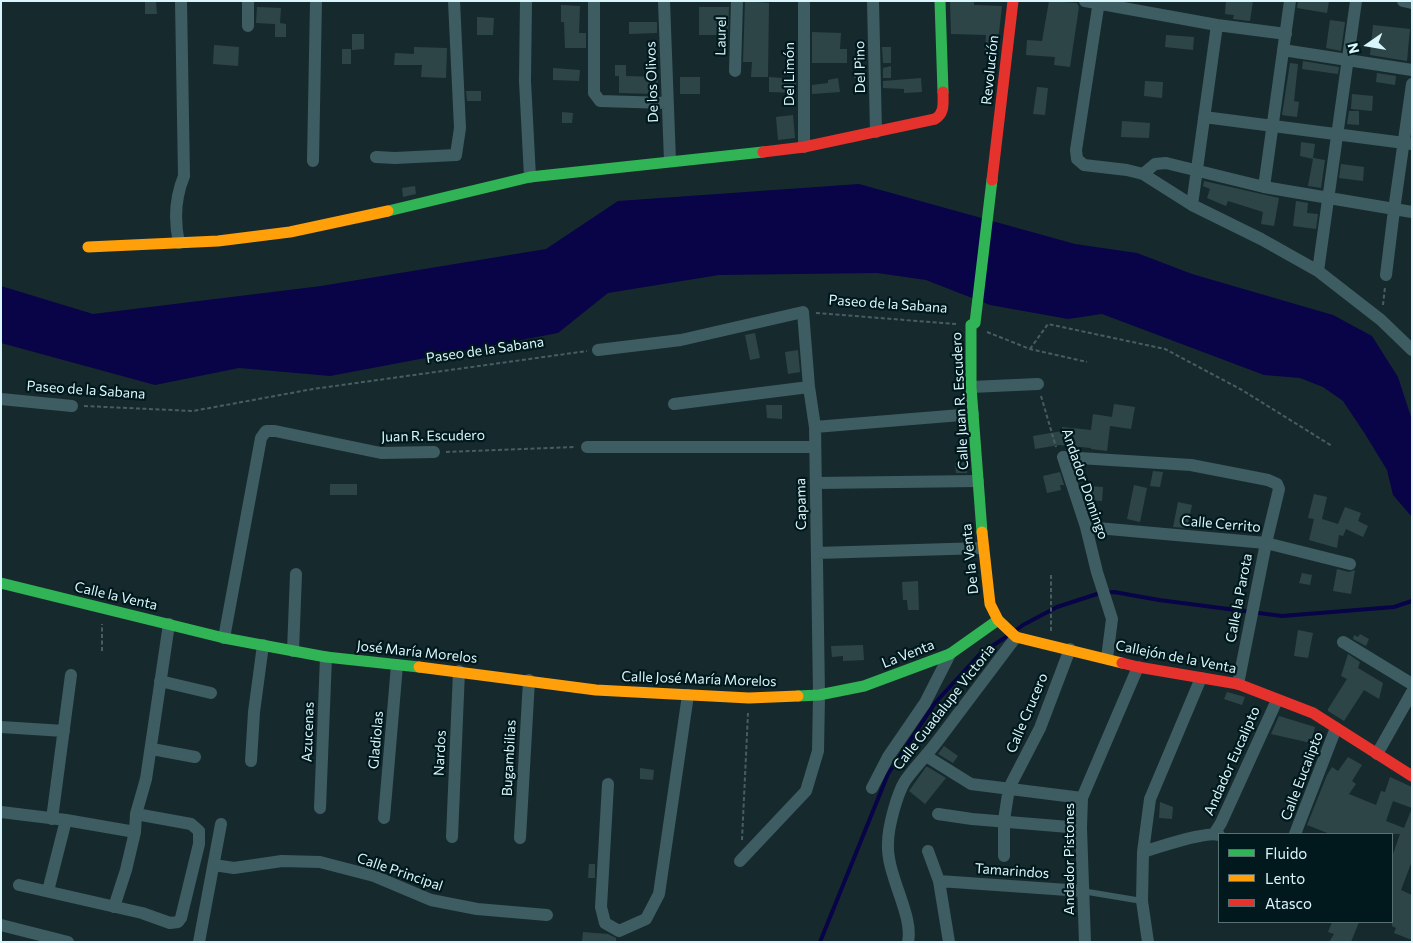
<!DOCTYPE html>
<meta charset="utf-8">
<style>
body{margin:0}
#map{position:relative;width:1413px;height:943px;overflow:hidden;background:#162a2d;font-family:Commissioner,sans-serif}
canvas{display:block}
.frame{position:absolute;inset:0;border:2px solid #d8f6fb;pointer-events:none}
.legend{position:absolute;left:1218px;top:833px;width:175px;height:90px;box-sizing:border-box;background:#01181c;border:1px solid #577175;margin:0;padding:6px 9px;list-style:none;font-size:15px;color:#d8f6fb}
.legend li{display:flex;align-items:center;gap:10px;height:25px}
.legend b{width:25px;border:1px solid #577175}
.north{position:absolute;left:1343px;top:20px;width:50px;height:50px;-webkit-text-stroke:4px #01181c;paint-order:stroke;rotate:257deg;font-size:14px;font-weight:700;line-height:20px;text-align:center;color:#d8f6fb}
.north::after{content:'';display:block;margin:auto;width:18px;height:22px;background:#d8f6fb;clip-path:polygon(50% 0,100% 100%,50% 72%,0 100%)}
</style>
<div id="map">
<canvas width="1413" height="943"></canvas>
<div class="frame"></div>
<ul class="legend">
<li><b style="height:6px;background:#30b455"></b>Fluido</li>
<li><b style="height:6px;background:#ff9f0a"></b>Lento</li>
<li><b style="height:6px;background:#e5322d"></b>Atasco</li>
</ul>
<div class="north">N</div>
</div>
<script>
const context = document.querySelector('canvas').getContext('2d');
context.lineJoin = 'round';
function paint(path, color) { context.fillStyle = color; context.fill(path, 'evenodd'); }
function trace(path, color, width, dash) { context.strokeStyle = color; context.lineWidth = width; context.lineCap = dash ? 'butt' : 'round'; context.setLineDash(dash || []); context.stroke(path); }
function drawText(font, color, halo, rows, align = 'center') {
  context.font = font + ' Commissioner,sans-serif'; context.lineWidth = 4.5; context.setLineDash([]); context.textBaseline = 'middle'; context.strokeStyle = halo; context.fillStyle = color; for (const [text, x, y, turn = 0] of rows) {
    context.save(); context.translate(x, y); context.rotate((+turn || 0) * Math.PI / 180); context.textAlign = isNaN(turn) ? turn : align; if (halo) context.strokeText(text, 0, 0); context.fillText(text, 0, 0); context.restore();
  }
}
paint(new Path2D(`
 M859,184L1075,244L1137,253L1192,274L1333,315L1372,336L1398,377L1412,420V517L1393,495L1387,470L1365,434L1343,401L1323,387L1300,378L1264,375L1102,314L1068,319L990,305L926,280L877,273L719,275L608,293L558,333L330,376L239,368L155,385L1,343V286L93,314L321,286L546,249L618,201Z`), '#080447');
trace(new Path2D(`
 M1015,631L1023,625L1057,607L1100,593L1114,592L1159,600L1282,616L1394,607L1412,601
 M820,942L888,774L935,703L980,654L1009,635`), '#080447', 4);
paint(new Path2D(`
 M145,1H156L157,14H145Z
 M745,1L769,3L768,77H751L752,62H743Z
 M950,1H974V5L1002,6L997,51L985,50L986,35L951,34Z
 M1049,1L1077,3L1079,7L1070,67L1054,65L1055,57L1026,55L1027,40L1042,41Z
 M1226,1H1253L1250,21L1233,19L1234,15L1225,14Z
 M1298,1H1329L1327,13L1297,8Z
 M561,5L580,6L579,33H586V48H565L564,22H561Z
 M257,7L281,8L280,23L286,24V37H275V24L256,23Z
 M699,7H729L728,35H699Z
 M477,17L494,18L493,35H477Z
 M1330,20L1345,22L1341,51L1326,48Z
 M629,22H657V33L629,34Z
 M1373,25L1410,29L1407,61L1370,55Z
 M812,32L841,33L840,49H847V63H812Z
 M352,34H364V49L352,50Z
 M1166,35L1194,37L1193,50L1165,47Z
 M214,45L239,47L238,66L213,64Z
 M414,47L447,48L446,78L421,77L422,65H394L395,53L414,54Z
 M882,47H891V63H883Z
 M342,49H351V64H342Z
 M1303,61L1339,67L1338,74L1302,69Z
 M1290,63L1298,64L1294,101L1299,102L1297,117L1282,115Z
 M615,65H626V76L658,77L657,94L619,93V76H615Z
 M891,66V78H883V68Z
 M553,68L580,70L579,81L553,80Z
 M866,71L867,78H854V74Z
 M1377,73L1396,76L1395,85L1376,82Z
 M680,77H700V94H680Z
 M769,77L796,79V93L769,92Z
 M838,78L840,92L812,94V85L828,83V80Z
 M921,78L922,92L904,93V89L883,88V81Z
 M1145,81L1163,82L1162,98L1144,96Z
 M1037,87L1048,88L1045,115L1033,114Z
 M466,91H481V101H467Z
 M1352,94L1373,96L1372,111L1351,109Z
 M1349,111H1359V125L1347,124Z
 M562,112L573,113L572,123H562Z
 M793,115L795,138L778,140L776,117Z
 M1122,121L1150,123L1149,138L1121,137Z
 M1301,142L1315,144L1313,158L1325,160L1321,188L1308,186L1313,159L1300,156Z
 M1341,164L1364,167L1363,181L1339,178Z
 M1204,181L1279,198L1274,226L1261,224L1263,212L1228,201L1226,206L1207,198L1210,189L1203,186Z
 M415,186L416,194L403,197L402,188Z
 M1296,201L1308,203L1307,213L1318,214L1316,229L1293,226Z
 M755,333L760,358L750,360L745,335Z
 M798,350L800,372L788,374L785,352Z
 M1114,404L1135,407L1131,429L1110,426L1107,451L1091,449V448L1059,445L1035,449L1033,436L1062,431V427L1091,430L1093,414L1112,417Z
 M766,405H782V419L767,418Z
 M967,462V473H956L955,463Z
 M1153,471L1163,472L1160,487L1150,486Z
 M1060,472L1064,485H1060L1061,490L1047,493L1043,476Z
 M330,484H357V495H330Z
 M1134,485L1147,488L1140,522L1127,519Z
 M1089,486L1103,487L1102,501L1088,500Z
 M1314,494L1327,497L1322,519L1338,524L1345,507L1361,513L1358,521L1368,526L1363,537L1346,529L1343,536L1339,535L1337,548L1309,540L1314,519L1308,518Z
 M1178,502L1192,505L1187,528L1173,527Z
 M1337,569L1349,572L1355,570L1351,594L1333,591Z
 M1302,573L1312,575L1310,585L1299,583Z
 M918,581L919,610H908L907,600H903L902,582Z
 M1298,630L1313,633L1308,658L1294,656Z
 M1360,634L1369,639L1366,646L1353,639L1354,635L1358,637Z
 M863,645L864,660L843,661V656L832,657L831,646Z
 M1348,654L1360,662L1358,668L1383,683L1379,699L1364,690L1344,721L1328,711V709L1347,679L1341,676Z
 M1227,692L1245,697L1242,705L1224,699Z
 M1279,716L1315,727L1311,743L1271,734Z
 M944,746L958,756L953,763L938,754Z
 M1348,757L1362,765L1352,781L1356,784L1349,794L1376,805L1381,791L1385,792L1390,777L1412,787V808L1393,801L1386,821L1404,828L1412,808V861L1401,890L1412,895V940L1394,933L1396,928L1392,926V857L1400,834H1330L1307,825L1327,775L1332,767L1338,771Z
 M926,767H928L946,778L925,804L909,791Z
 M640,768L654,770L653,780L640,779Z
 M1160,802L1173,807L1172,819L1159,818Z
 M589,864H595V878H588Z
 M1332,922H1359L1351,942H1329L1334,934L1328,932Z
 M583,932L608,934L616,938V942H582Z`), '#2e4548');
trace(new Path2D(`
 M1383,305L1385,287
 M816,313L956,324
 M987,332L1030,349L1087,362
 M1030,349L1048,324L1165,349L1242,390L1332,446
 M1041,396L1056,447
 M84,406L193,411L313,389L587,351
 M446,452L576,447
 M1051,631V573
 M102,651V624
 M742,840L748,713`), '#465e62', 2, [4, 2.5]);
trace(new Path2D(`
 M1082,891L1142,901`), '#3e5d62', 6);
trace(new Path2D(`
 M526,1L525,81L530,177
 M594,1V93L600,101L667,103
 M664,1L670,161
 M804,1V147
 M873,1L876,132
 M1085,1L1217,25L1286,34
 M1099,1L1076,150L1077,159L1084,165L1127,170L1143,174L1192,205L1261,239L1318,271L1381,320L1412,350
 M1403,1L1412,3
 M248,26V1
 M1283,50L1412,70
 M735,71L737,1
 M1204,117L1412,144
 M376,157L395,158L456,155L460,128L454,1
 M313,161L316,1
 M1143,174L1155,164L1166,163L1264,187L1412,212
 M1264,187L1290,1
 M1192,205L1217,25
 M179,243C174,220 175,198 184,176L181,1
 M1318,271L1356,1
 M1386,275L1394,210L1412,84
 M598,350L681,340L803,312L809,387L815,427L819,695L818,751L806,791L740,861
 M971,387L1038,384
 M1,399L72,406
 M674,404L809,387
 M815,427L973,414
 M587,447H815
 M816,483L978,481
 M1086,527L1266,543L1350,564
 M817,553L983,548
 M224,638L261,438L266,431H275L381,453L434,452
 M1343,642L1412,684
 M293,651L296,574
 M1107,658L1112,619L1097,572L1086,527L1063,457L1191,465L1268,480L1277,484L1279,489L1266,543L1238,684
 M160,681L211,693
 M1,727L64,731
 M152,749L195,757
 M1377,754L1412,692
 M926,756L971,784L1082,798
 M251,761L254,712L263,645
 M608,784L601,907L605,923L619,931L646,919L659,894L688,695
 M872,788L888,757L925,703L950,654
 M320,808L326,657
 M1,812L66,820L135,832
 M938,814L972,819L1081,828
 M384,818L397,665
 M52,819L71,675
 M1214,834L1221,823L1277,700
 M1295,834L1336,728
 M452,837L459,671
 M520,838L529,680
 M928,851L939,881L949,942
 M1143,852C1159,847 1206,831 1219,835
 M1004,856V820L1009,788L1040,728L1070,649
 M214,865L234,868L282,861L320,862L374,876L431,900L477,909L547,915
 M939,881L1082,891
 M19,885L142,913L170,923L178,922L181,918L199,844V831L191,824L136,814
 M48,891L66,820
 M114,907L126,870L135,832L136,814L146,779L169,624
 M1,925L68,942
 M199,942L221,824
 M908,942C914,915 886,875 888,843C888,827 897,794 905,781C914,768 926,756 936,743C963,707 990,672 1016,637
 M1085,942L1081,828L1082,798L1138,667
 M1148,942L1142,901L1143,852L1150,799L1201,678`), '#3e5d62', 12);
trace(new Path2D(`
 M940,1L943,92
 M388,211L530,177L763,152
 M982,532L971,387V325L975,323L992,180
 M1,583L224,638L326,657L419,667
 M798,696L819,695L864,686L950,654L998,620`), '#30b455', 11);
trace(new Path2D(`
 M88,247L218,241L290,232L388,211
 M982,532L990,604L998,620L1016,637L1122,663
 M419,667L596,690L749,698L798,696`), '#ff9f0a', 11);
trace(new Path2D(`
 M763,152L804,147L935,119C945,113 943,103 943,92
 M992,180L1013,1
 M1122,663L1138,667L1238,684L1313,713L1412,776`), '#e5322d', 11);
drawText('14px', '#d8f6fb', '#01181c', [
 ["Laurel",721,36,-89],
 ["Del Pino",860,67,-91],
 ["Revolución",990,70,-84],
 ["Del Limón",789,74,-90],
 ["De los Olivos",652,82,-92],
 ["Paseo de la Sabana",888,304,4],
 ["Paseo de la Sabana",485,350,-8],
 ["Paseo de la Sabana",86,390,4],
 ["Calle Juan R. Escudero",960,401,-93],
 ["Juan R. Escudero",433,436,-1],
 ["Andador Domingo",1085,484,71],
 ["Capama",801,504,-91],
 ["Calle Cerrito",1221,524,5],
 ["De la Venta",970,559,-96],
 ["Calle la Venta",116,596,13],
 ["Calle la Parota",1239,598,-79],
 ["José María Morelos",417,652,6],
 ["La Venta",908,654,-21],
 ["Callejón de la Venta",1176,657,11],
 ["Calle José María Morelos",699,679,2],
 ["Calle Guadalupe Victoria",944,707,-52],
 ["Calle Crucero",1027,713,-67],
 ["Azucenas",308,732,-88],
 ["Gladiolas",376,740,-85],
 ["Nardos",440,753,-87],
 ["Bugambilias",509,758,-87],
 ["Andador Eucalipto",1232,761,-66],
 ["Calle Eucalipto",1302,776,-69],
 ["Andador Pistones",1069,859,-90],
 ["Tamarindos",1012,871,4],
 ["Calle Principal",400,872,19]
]);
</script>
